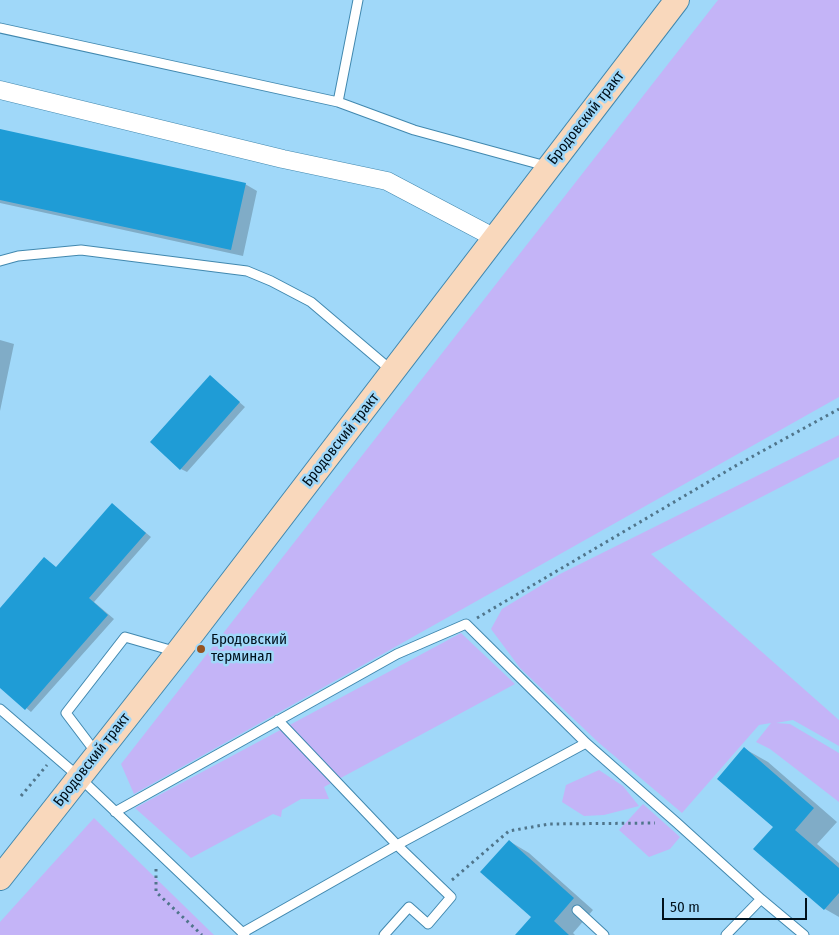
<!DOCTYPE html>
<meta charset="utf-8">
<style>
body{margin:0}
#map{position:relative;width:839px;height:935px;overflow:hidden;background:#a0d8f9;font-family:"Fira Sans Condensed",sans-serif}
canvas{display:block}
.scale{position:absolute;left:662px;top:898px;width:145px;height:22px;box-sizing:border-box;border:2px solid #00111c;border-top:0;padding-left:6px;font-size:15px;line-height:18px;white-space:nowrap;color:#00111c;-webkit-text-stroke:4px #a0d8f9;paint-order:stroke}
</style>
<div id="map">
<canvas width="839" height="935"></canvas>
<div class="scale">50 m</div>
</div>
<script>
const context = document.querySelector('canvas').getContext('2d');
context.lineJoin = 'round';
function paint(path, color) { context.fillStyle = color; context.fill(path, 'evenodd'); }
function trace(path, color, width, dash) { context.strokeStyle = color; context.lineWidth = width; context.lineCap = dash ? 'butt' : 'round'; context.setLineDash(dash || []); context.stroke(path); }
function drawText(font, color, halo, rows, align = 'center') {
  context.font = font + ' "Fira Sans Condensed",sans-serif'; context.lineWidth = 5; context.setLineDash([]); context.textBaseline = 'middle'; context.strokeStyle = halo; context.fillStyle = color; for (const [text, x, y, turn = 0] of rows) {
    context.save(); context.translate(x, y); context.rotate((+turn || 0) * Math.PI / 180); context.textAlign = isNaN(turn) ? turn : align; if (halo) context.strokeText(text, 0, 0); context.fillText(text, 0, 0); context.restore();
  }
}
paint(new Path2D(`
 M718,0H839V397L134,794L121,764Z
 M839,435V457L651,554L839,720V746L793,720L776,723L790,724L839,753V802L770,749L756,742L771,723L759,725L682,813L599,743L520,668L491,629L502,609L560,574Z
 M461,633L515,684L324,787L329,799H301L282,810L281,817L273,814L191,858L135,808Z
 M599,770L623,786L639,806L604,815L584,816L562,802L566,785Z
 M643,804L680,837L670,849L649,857L619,830Z
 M94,818L214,935H0V922Z`), '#c4b4f7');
paint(new Path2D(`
 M0,130L245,184L257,191L243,256L0,203Z
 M0,340L14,344L0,411Z
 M210,377L245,407L187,472L181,469Z
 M112,505L151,537L94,602L114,619L31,712L0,686V610L57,568Z
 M745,749L768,762L837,822L817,844L839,863V917L825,909L755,849L774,827Z
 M509,841L529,853L593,910L573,933L575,935H516L532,917Z`), '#0003');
paint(new Path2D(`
 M0,129L246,183L231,250L0,200Z
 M210,375L240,402L180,470L150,442Z
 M112,503L146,533L89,598L108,615L25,710L0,688V608L44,557L56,567Z
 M744,747L814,808L795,830L839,868V893L824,910L753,849L773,827L717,779Z
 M509,840L574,898L554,921L569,935H515L531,917L480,872Z`), '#1f9cd6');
const lane = new Path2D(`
 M0,28L338,102L414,130L546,166
 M338,102L358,0
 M0,261L18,256L81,250L247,271L271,281L311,302L391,370
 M0,709L79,777L245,935
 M278,720L397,845L451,897L428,924L409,907L384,935
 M97,754L66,713L125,637L177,652
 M115,812L397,654L466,624L586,743L677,823L761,899L726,935
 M761,899L804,935
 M577,910L604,935
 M242,933L397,845L586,743`);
const street = new Path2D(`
 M0,90L283,159L387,181L495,238`);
const secondary = new Path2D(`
 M0,878L178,652L677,0`);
trace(lane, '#4188af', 11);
trace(street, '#4188af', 19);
trace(secondary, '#4188af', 26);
trace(new Path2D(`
 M477,618L737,465L839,409
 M21,796L47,765
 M156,869V892L202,935
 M452,880L509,831L549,824L655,823`), '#50758b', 3, [2.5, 4]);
trace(lane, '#fff', 9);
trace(street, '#fff', 18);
trace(secondary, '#f9d8bc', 24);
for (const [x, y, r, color] of [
 [201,649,5,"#955420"]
]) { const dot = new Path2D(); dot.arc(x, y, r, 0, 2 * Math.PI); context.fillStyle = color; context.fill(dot); trace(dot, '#a0d8f9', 2); }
drawText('15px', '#00111c', '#a0d8f9', [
 ["Бродовский тракт",586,118,-52],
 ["Бродовский тракт",341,440,-52],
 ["Бродовский тракт",92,760,-52]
]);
drawText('15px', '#00111c', '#a0d8f9', [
 ["Бродовский",211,640],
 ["терминал",211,657]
], 'left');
</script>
